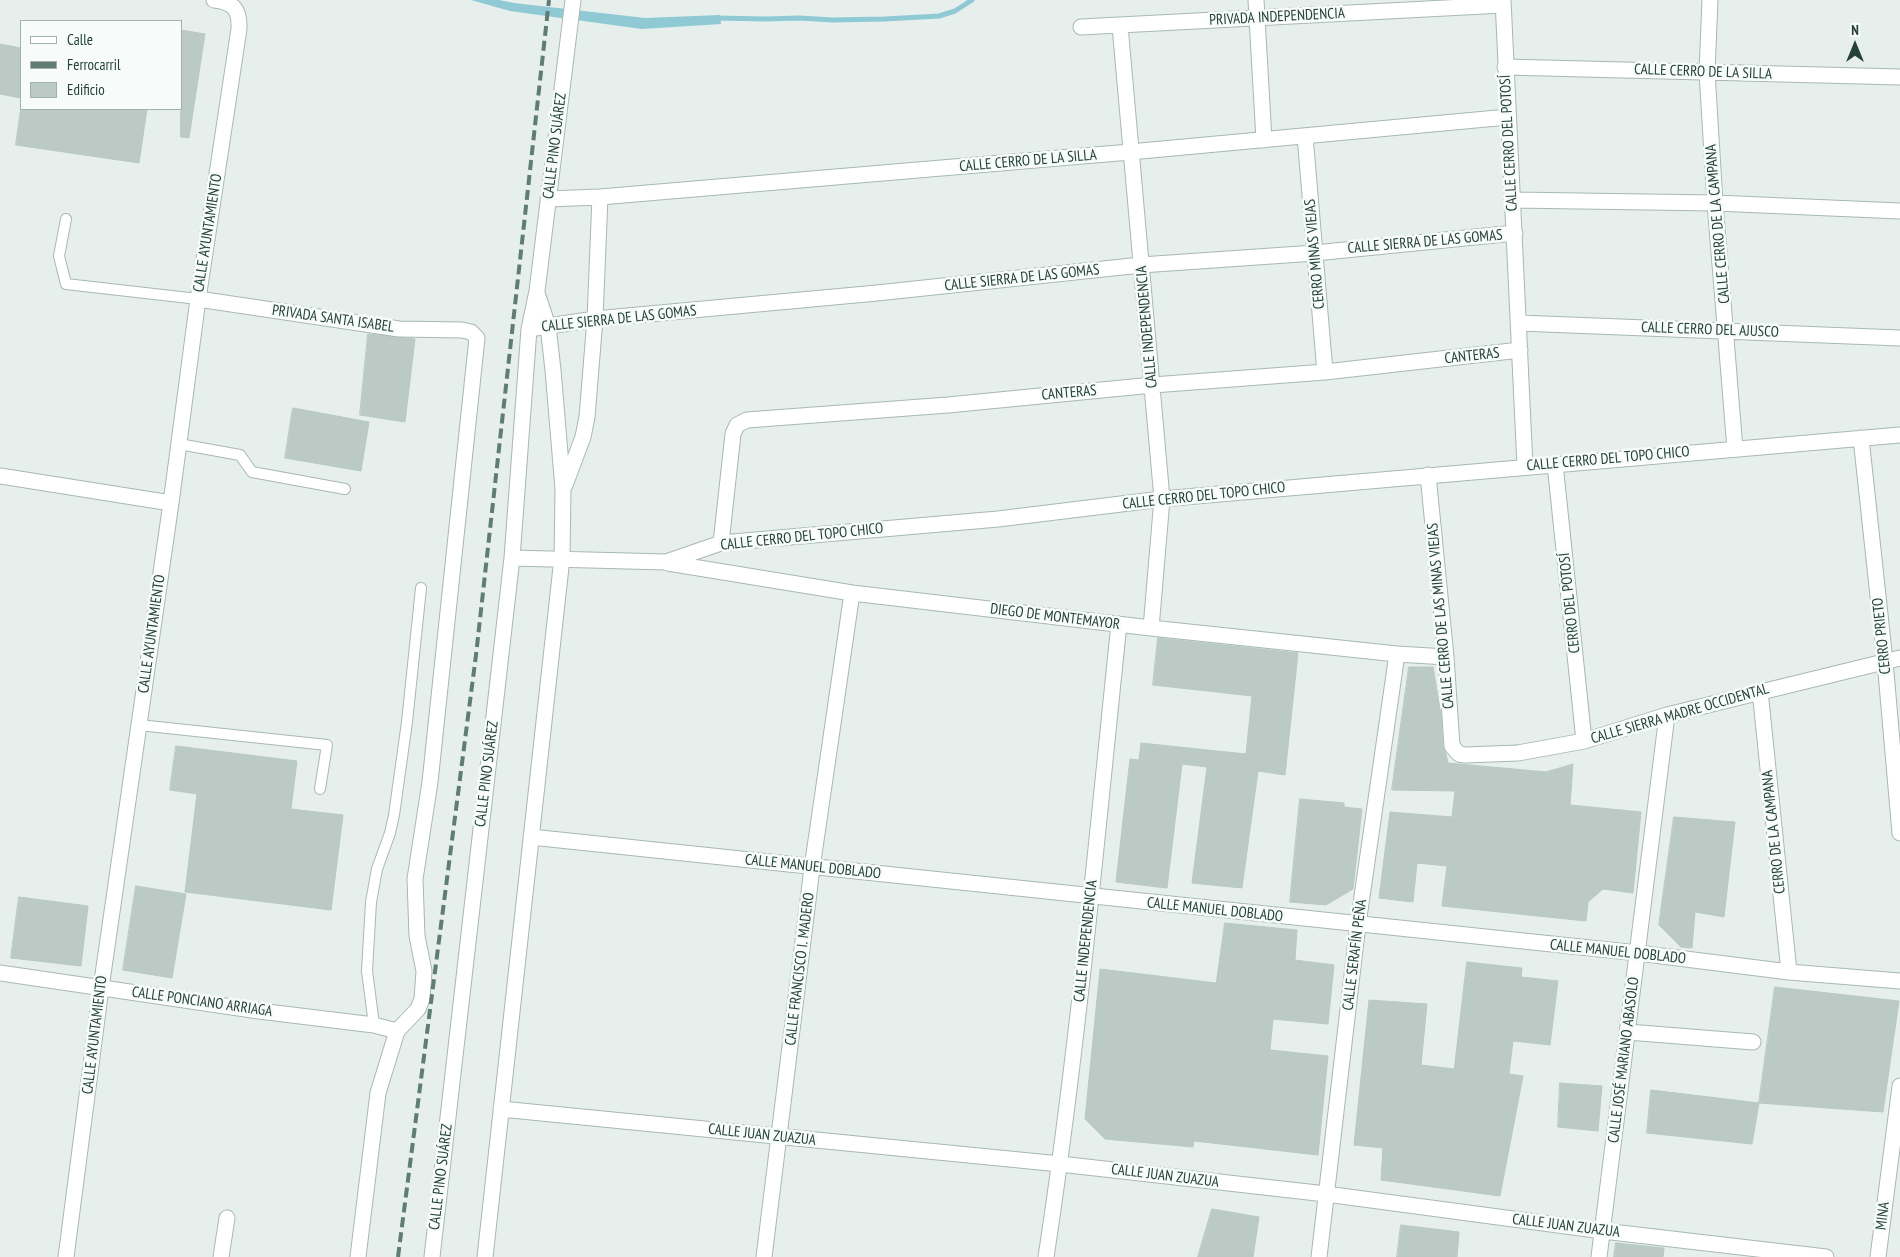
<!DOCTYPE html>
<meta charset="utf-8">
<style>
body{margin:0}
#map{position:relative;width:1900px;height:1257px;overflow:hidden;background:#e6efeb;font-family:"PT Sans Narrow",sans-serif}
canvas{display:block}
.legend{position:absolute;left:20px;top:20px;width:162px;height:90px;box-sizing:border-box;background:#f7fbf9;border:1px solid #a3b1ad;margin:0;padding:6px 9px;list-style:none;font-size:15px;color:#24423a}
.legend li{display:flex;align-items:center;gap:10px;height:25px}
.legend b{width:25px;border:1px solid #a3b1ad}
.north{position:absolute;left:1830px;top:20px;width:50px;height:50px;-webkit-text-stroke:4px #f7fbf9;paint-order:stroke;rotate:0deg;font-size:14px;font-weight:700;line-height:20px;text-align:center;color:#24423a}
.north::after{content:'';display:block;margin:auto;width:18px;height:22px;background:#24423a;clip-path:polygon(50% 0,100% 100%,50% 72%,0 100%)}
</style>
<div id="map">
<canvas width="1900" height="1257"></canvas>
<ul class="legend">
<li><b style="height:6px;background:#fff"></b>Calle</li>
<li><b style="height:6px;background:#5f7d75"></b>Ferrocarril</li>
<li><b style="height:14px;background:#bbcac4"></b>Edificio</li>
</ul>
<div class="north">N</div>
</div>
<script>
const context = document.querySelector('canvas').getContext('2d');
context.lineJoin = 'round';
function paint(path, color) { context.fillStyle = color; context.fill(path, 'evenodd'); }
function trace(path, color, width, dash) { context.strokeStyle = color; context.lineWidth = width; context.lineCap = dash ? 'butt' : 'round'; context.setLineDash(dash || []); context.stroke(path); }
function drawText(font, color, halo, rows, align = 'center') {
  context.font = font + ' "PT Sans Narrow",sans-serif'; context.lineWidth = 5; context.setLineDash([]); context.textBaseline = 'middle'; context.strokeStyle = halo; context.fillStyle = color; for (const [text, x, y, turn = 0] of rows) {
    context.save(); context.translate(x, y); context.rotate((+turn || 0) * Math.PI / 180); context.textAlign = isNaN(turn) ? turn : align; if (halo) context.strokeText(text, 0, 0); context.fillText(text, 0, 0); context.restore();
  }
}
paint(new Path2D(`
 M471,0H499L514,3L645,18L720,15L721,24L642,29L510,11Z`), '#8ec9d4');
trace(new Path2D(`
 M715,18L766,19L799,18L833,20L885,19L939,16L955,11L972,0`), '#8ec9d4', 5);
const building = new Path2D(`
 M181,30L205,34L189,138L181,137Z
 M0,44L21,48V98L0,94Z
 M21,109H147L139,163L16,145Z
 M368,334L415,339L405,422L360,415Z
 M293,408L369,422L361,471L285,458Z
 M1158,638L1298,653L1285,775L1258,771L1242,888L1192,883L1207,767L1182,764L1167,888L1116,882L1130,759L1139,760L1141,743L1246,754L1252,696L1153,685Z
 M1409,667H1433L1441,715L1443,747L1446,754L1448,763L1546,772L1573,764L1570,805L1641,812L1633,893L1603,889L1588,902L1586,921L1442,906L1447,866L1417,863L1413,902L1379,898L1390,812L1452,817L1455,791L1392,790Z
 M176,746L297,761L291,809L343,815L331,910L185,892L197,794L170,790Z
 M1300,799L1344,803V807L1362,809L1353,889L1326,905L1290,902Z
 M1674,817L1735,822L1724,917L1695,912L1692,948L1681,947L1659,925Z
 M136,886L186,894L172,978L123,970Z
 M19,897L88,906L81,966L11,958Z
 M1225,923L1297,930L1295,960L1334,965L1328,1024L1273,1019L1270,1050L1328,1056L1318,1155L1194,1141L1193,1147L1105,1139L1085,1119L1100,969L1216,983Z
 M1467,962L1522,968L1521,977L1558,981L1550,1045L1513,1041L1509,1074L1523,1076L1500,1196L1381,1180L1383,1148L1354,1145L1369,1000L1427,1004L1421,1065L1454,1069Z
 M1775,987L1899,1001L1883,1112L1759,1103Z
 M1560,1083L1602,1086L1598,1131L1558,1127Z
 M1651,1090L1759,1103L1752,1144L1647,1133Z
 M1212,1209L1259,1217L1253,1257H1198Z
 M1401,1225L1459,1232L1457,1257H1397Z
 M1616,1243L1664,1248L1663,1257H1614Z`);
paint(building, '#bbcac4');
trace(building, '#b8c9c2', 1);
const lane = new Path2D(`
 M66,219L59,256L66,284L198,299
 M179,444L240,455L252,472L345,489
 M139,725L327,745L320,789
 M374,1025L367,971L371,902L377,869L390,833L394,815L407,722L421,588`);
const street = new Path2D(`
 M1256,0L1264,140
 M1503,0L1525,466
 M1710,0L1707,72L1715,203L1735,449
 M1120,26L1162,499L1151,628
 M1081,27L1503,5
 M1505,67L1900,77
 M1305,136L1325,372
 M548,199L600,197L1130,152L1508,117
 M1512,200L1715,203L1900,211
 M198,299L399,329L462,330L471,332L477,338L430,782L415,879L417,936L424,971L422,999L418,1009L397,1031L378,1093L358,1257
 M1519,323L1900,338
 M529,329L595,319L877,293L1141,265L1315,253L1515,233
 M1861,438L1885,661L1900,833
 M1555,464L1584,741
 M1428,475L1446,657L1452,746L1459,754L1465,755L1518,753L1584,741L1667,715L1900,658
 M0,476L171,503
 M565,485L583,437L587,417L595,319L600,197
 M721,543L733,434L737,425L747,420L948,405L1153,385L1325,372L1520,350
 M512,558L666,562L721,543L998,519L1162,499L1900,435
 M668,563L852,593L1151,628L1397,654L1446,657
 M1760,691L1789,972
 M531,837L1638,953L1789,972L1900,981
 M0,973L259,1011L374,1025L397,1031
 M1628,1032L1753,1042
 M501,1109L1060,1164L1326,1194L1603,1231L1826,1257
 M66,1257L101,988L171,503L198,299L239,29C240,9 233,2 214,0
 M221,1257L227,1218
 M432,1257L512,558L529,329L537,291L573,0
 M485,1257L562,558L563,489L553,370L548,326L537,293
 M764,1257L812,868L852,593
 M1046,1257C1078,1047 1097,835 1119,624
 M1319,1257L1358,924L1397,654
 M1599,1257L1667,715
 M1878,1257L1900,1086`);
trace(lane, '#a8b8b2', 12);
trace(street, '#a8b8b2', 17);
trace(lane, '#fff', 10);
trace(street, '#fff', 15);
trace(new Path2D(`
 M398,1257L476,655L549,0`), '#5f7d75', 4, [10, 5]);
drawText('15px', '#24423a', '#f7fbf9', [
 ["PRIVADA INDEPENDENCIA",1277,17,-3],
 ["CALLE CERRO DE LA SILLA",1703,72,2],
 ["CALLE CERRO DEL POTOSÍ",1509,143,-93],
 ["CALLE PINO SUÁREZ",555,146,-83],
 ["CALLE CERRO DE LA SILLA",1028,161,-5],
 ["CALLE CERRO DE LA CAMPANA",1718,224,-95],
 ["CALLE AYUNTAMIENTO",208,233,-81],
 ["CALLE SIERRA DE LAS GOMAS",1425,242,-5],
 ["CERRO MINAS VIEJAS",1315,254,-95],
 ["CALLE SIERRA DE LAS GOMAS",1022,278,-6],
 ["PRIVADA SANTA ISABEL",333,319,8],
 ["CALLE SIERRA DE LAS GOMAS",619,319,-6],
 ["CALLE INDEPENDENCIA",1147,327,-95],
 ["CALLE CERRO DEL AJUSCO",1710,330,2],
 ["CANTERAS",1472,356,-6],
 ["CANTERAS",1069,393,-5],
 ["CALLE CERRO DEL TOPO CHICO",1608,459,-5],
 ["CALLE CERRO DEL TOPO CHICO",1204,496,-6],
 ["CALLE CERRO DEL TOPO CHICO",802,537,-6],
 ["CERRO DEL POTOSÍ",1570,603,-96],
 ["CALLE CERRO DE LAS MINAS VIEJAS",1441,616,-95],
 ["DIEGO DE MONTEMAYOR",1055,617,7],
 ["CALLE AYUNTAMIENTO",152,634,-82],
 ["CERRO PRIETO",1882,636,-96],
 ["CALLE SIERRA MADRE OCCIDENTAL",1680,714,-16],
 ["CALLE PINO SUÁREZ",487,774,-83],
 ["CERRO DE LA CAMPANA",1774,832,-96],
 ["CALLE MANUEL DOBLADO",813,867,6],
 ["CALLE MANUEL DOBLADO",1215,910,6],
 ["CALLE INDEPENDENCIA",1086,941,-84],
 ["CALLE MANUEL DOBLADO",1618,952,6],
 ["CALLE SERAFÍN PEÑA",1355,955,-83],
 ["CALLE FRANCISCO I. MADERO",800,969,-83],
 ["CALLE PONCIANO ARRIAGA",202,1002,8],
 ["CALLE AYUNTAMIENTO",95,1035,-83],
 ["CALLE JOSÉ MARIANO ABASOLO",1624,1060,-83],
 ["CALLE JUAN ZUAZUA",762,1135,6],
 ["CALLE JUAN ZUAZUA",1165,1176,7],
 ["CALLE PINO SUÁREZ",441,1177,-83],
 ["MINA",1883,1216,-83],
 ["CALLE JUAN ZUAZUA",1566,1226,7]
]);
</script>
